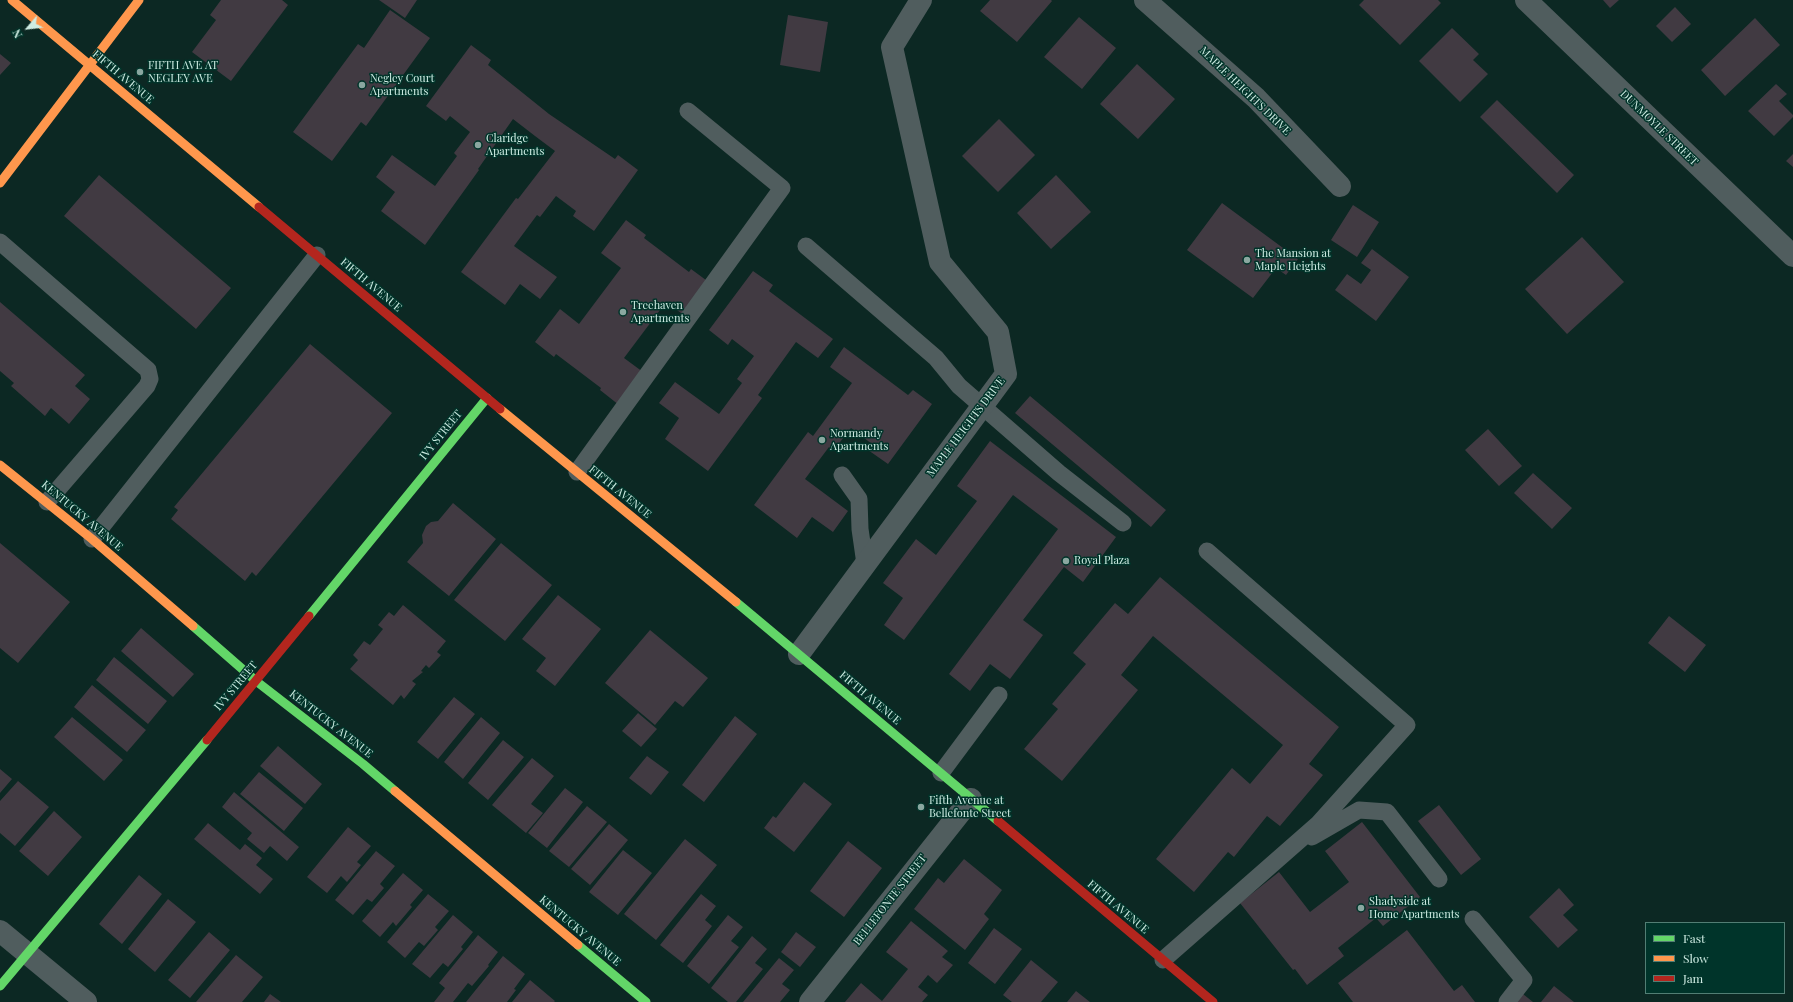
<!DOCTYPE html>
<style>
body{margin:0}
#map{position:relative;width:1793px;height:1002px;overflow:hidden;background:#0c2823;font-family:"Playfair Display",serif}
canvas{display:block}
.legend{position:absolute;left:1645px;top:922px;width:140px;height:72px;box-sizing:border-box;background:#00342a;border:1px solid #527e74;margin:0;padding:5px 7px;list-style:none;font-size:12px;color:#ceece3}
.legend li{display:flex;align-items:center;gap:8px;height:20px}
.legend b{width:20px;border:1px solid #527e74}
.north{position:absolute;left:8px;top:8px;width:40px;height:40px;-webkit-text-stroke:3px #00342a;paint-order:stroke;rotate:242deg;font-size:11px;font-weight:700;line-height:16px;text-align:center;color:#ceece3}
.north::after{content:'';display:block;margin:auto;width:14px;height:18px;background:#ceece3;clip-path:polygon(50% 0,100% 100%,50% 72%,0 100%)}
</style>
<div id="map">
<canvas width="1793" height="1002"></canvas>
<ul class="legend">
<li><b style="height:5px;background:#63d668"></b>Fast</li>
<li><b style="height:5px;background:#ff974d"></b>Slow</li>
<li><b style="height:5px;background:#b3261e"></b>Jam</li>
</ul>
<div class="north">N</div>
</div>
<script>
const context = document.querySelector('canvas').getContext('2d');
context.lineJoin = 'round';
function paint(path, color) { context.fillStyle = color; context.fill(path, 'evenodd'); }
function trace(path, color, width, dash) { context.strokeStyle = color; context.lineWidth = width; context.lineCap = dash ? 'butt' : 'round'; context.setLineDash(dash || []); context.stroke(path); }
function drawText(font, color, halo, rows, align = 'center') {
  context.font = font + ' "Playfair Display",serif'; context.lineWidth = 3; context.setLineDash([]); context.textBaseline = 'middle'; context.strokeStyle = halo; context.fillStyle = color; for (const [text, x, y, turn = 0] of rows) {
    context.save(); context.translate(x, y); context.rotate((+turn || 0) * Math.PI / 180); context.textAlign = isNaN(turn) ? turn : align; if (halo) context.strokeText(text, 0, 0); context.fillText(text, 0, 0); context.restore();
  }
}
paint(new Path2D(`
 M221,0H282L288,5L231,81L192,52L216,20L210,15Z
 M379,0H417L405,18Z
 M990,0H1051L1052,1L1017,42L980,11Z
 M1364,0H1438L1441,3L1400,45L1359,5Z
 M1603,0H1619L1610,8Z
 M1675,7L1691,24L1672,42L1656,26Z
 M390,10L430,38L366,126L361,122L332,161L293,132L358,44L364,48Z
 M788,15L828,22L820,72L780,65Z
 M1079,17L1116,48L1082,89L1044,57Z
 M1755,18L1780,45L1725,96L1701,70Z
 M1452,28L1479,54L1473,60L1488,74L1460,102L1419,61Z
 M471,45L491,60L488,65L549,114L535,136L513,119L478,169L479,170L425,245L381,211L395,192L376,177L392,155L435,186L457,156L454,153L470,132L450,116L446,121L426,106Z
 M0,54L11,63L0,75Z
 M1137,64L1175,99L1138,139L1100,104Z
 M1776,84L1787,94L1779,101L1793,115V117L1774,136L1748,111Z
 M1497,100L1574,175L1557,193L1480,117Z
 M549,114L615,159L618,155L638,170L594,231L573,216L576,211L556,196L540,217L537,215L514,246L557,277L540,299L520,284L505,305L461,272L516,198L518,199L555,151L535,136Z
 M999,119L1035,155L998,192L962,156Z
 M1793,154V167L1786,161Z
 M99,175L231,288L196,329L64,216Z
 M1056,175L1091,212L1051,249L1017,213Z
 M1222,203L1298,259L1286,275L1276,268L1253,298L1187,250Z
 M1353,205L1379,222L1357,257L1331,240Z
 M626,220L646,235L644,238L689,272L691,269L710,283L685,316L666,302L624,358L643,372L619,405L600,390L601,388L556,354L554,357L535,342L560,309L579,324L621,268L601,253Z
 M1582,237L1624,282L1567,334L1525,289Z
 M1372,249L1409,277L1376,321L1335,290L1347,274L1361,284L1371,270L1361,263Z
 M753,271L773,285L769,291L833,339L818,358L796,342L758,395L762,398L708,471L665,439L679,418L659,403L675,382L719,414L742,383L737,379L754,356L732,339L728,345L709,330Z
 M0,302L85,375L75,386L90,399L69,424L51,408L45,416L11,386L14,383L0,371Z
 M310,344L392,413L256,576L252,572L245,581L171,519L178,510L174,507Z
 M844,347L908,395L913,390L932,404L888,464L868,450L872,444L851,428L833,451L829,447L805,479L848,511L833,532L812,517L797,538L754,505L808,432L813,436L852,383L830,367Z
 M1030,396L1166,510L1151,527L1015,413Z
 M1488,429L1522,466L1499,486L1465,450Z
 M990,441L1116,537L1083,582L1064,567L1023,620L1043,635L1010,679L990,664L970,691L949,674L1058,529L1013,495L904,640L884,625L903,598L883,583L916,539L936,555L977,501L957,486Z
 M1533,473L1572,508L1552,529L1514,493Z
 M453,503L496,539L449,596L407,562L423,543L422,535L426,526L431,522L438,521Z
 M0,543L70,602L18,663L0,648Z
 M501,543L552,585L505,641L454,600Z
 M1160,577L1339,727L1309,764L1323,775L1280,826L1267,816L1234,857L1228,852L1194,892L1156,859L1232,768L1250,784L1283,745L1153,636L1121,675L1138,690L1062,781L1024,749L1058,709L1052,704L1086,664L1073,653L1115,603L1128,614Z
 M558,595L601,629L555,686L536,671L546,658L522,639Z
 M403,605L446,641L437,652L441,655L429,668L426,665L421,671L423,672L412,681L416,684L404,699L401,695L393,705L350,669L358,660L353,655L364,641L370,645L383,629L378,625L389,612L394,616Z
 M1669,616L1706,645L1685,672L1648,643Z
 M141,628L194,674L173,697L121,651Z
 M650,630L708,678L683,707L675,701L655,725L605,683Z
 M114,657L167,701L148,724L96,680Z
 M92,685L146,730L127,752L74,707Z
 M454,697L475,714L438,759L417,742Z
 M638,713L657,729L641,747L622,731Z
 M735,716L757,734L704,802L682,785Z
 M72,717L123,760L104,781L54,737Z
 M481,717L500,733L463,779L444,762Z
 M503,740L524,757L488,800L468,783Z
 M278,746L322,784L305,804L260,766Z
 M647,756L669,772L651,795L629,778Z
 M532,758L554,776L531,804L543,813L526,833L492,805Z
 M0,769L12,779L0,793Z
 M259,772L303,808L284,831L240,794Z
 M18,781L49,807L15,846L0,833V801Z
 M804,782L832,804L794,852L764,828L773,816L776,818Z
 M565,788L583,802L547,848L528,833Z
 M234,792L299,847L287,861L270,846L264,853L247,839L252,833L222,807Z
 M1439,805L1481,859L1461,875L1418,821Z
 M587,806L607,822L569,867L549,851Z
 M54,811L82,837L48,876L19,851Z
 M1362,822L1420,897L1383,926L1376,918L1338,948L1344,956L1307,985L1295,969L1293,970L1240,903L1279,872L1310,912L1349,882L1325,851Z
 M208,823L240,850L245,844L262,858L256,865L273,879L260,894L194,839Z
 M609,824L628,840L590,885L571,869Z
 M348,827L371,846L357,862L361,865L347,882L341,876L327,893L307,877Z
 M685,839L717,865L656,940L624,914Z
 M848,841L882,868L844,917L810,891Z
 M623,850L652,873L618,915L589,892Z
 M376,851L395,866L380,884L384,888L372,902L367,899L353,915L335,900Z
 M964,859L1002,890L984,914L989,919L965,950L914,909L938,878L944,883Z
 M403,873L423,890L410,905L412,907L396,926L393,922L380,937L362,921Z
 M139,875L162,894L122,944L99,924Z
 M1559,888L1574,905L1563,915L1578,930L1558,948L1529,917Z
 M428,894L449,911L435,927L438,930L424,946L419,942L405,958L387,942Z
 M701,894L716,906L705,920L712,926L683,963L660,945Z
 M168,899L196,922L155,972L128,949Z
 M453,915L473,932L461,947L463,949L448,967L443,963L430,978L412,964Z
 M728,915L743,927L731,941L739,947L709,984L687,966Z
 M911,921L948,951L942,957L953,965L937,983L928,975L918,987L928,995L922,1002H845L861,983L882,1001L908,969L886,952Z
 M994,928L1022,949L995,984L968,963Z
 M1407,930L1454,991L1462,985L1475,1002H1353L1338,983Z
 M209,932L230,950L190,998L168,980Z
 M796,932L816,947L800,967L781,952Z
 M478,935L498,952L488,965L489,966L472,986L468,983L453,1002H434L445,988L439,983Z
 M752,936L767,949L755,963L763,969L736,1002H728L711,988Z
 M236,955L263,977L242,1002H196Z
 M503,956L525,974L514,989L516,990L507,1002H466Z
 M779,958L794,970L782,984L790,990L780,1002H743Z
 M1031,960L1058,982L1041,1002H1012L1003,995Z
 M530,980L555,1001L554,1002H512Z
 M1554,986L1574,1002H1541Z
 M1076,991L1090,1002H1067Z
 M270,994L281,1002H264Z
 M1523,994L1533,1002H1516Z`), '#413a42');
trace(new Path2D(`
 M0,242L148,370L150,379L147,386L47,502
 M806,246L936,358L959,386L1059,473L1123,523
 M577,472L782,188L688,111
 M842,475L859,499L860,529L865,564
 M92,539L317,255
 M941,773L999,695
 M1312,837L1359,810L1387,812L1439,879
 M1473,919L1524,980L1507,1002
 M1163,960L1318,824L1407,725L1207,551`), '#505d5e', 17);
trace(new Path2D(`
 M1145,0L1256,98L1340,186
 M1526,0L1793,256
 M799,654L1006,374L998,332L940,262L892,47L921,0
 M0,931L86,1002
 M810,1002L971,799`), '#505d5e', 22);
trace(new Path2D(`
 M736,602L998,821
 M309,616L487,398
 M193,626L256,681L363,764L395,791
 M578,945L646,1002
 M0,986L207,740`), '#63d668', 9);
trace(new Path2D(`
 M12,0L259,207
 M0,183L139,0
 M500,409L736,602
 M0,465L92,539L193,626
 M395,791L578,945`), '#ff974d', 9);
trace(new Path2D(`
 M259,207L500,409
 M207,740L309,616
 M998,821L1213,1002`), '#b3261e', 9);
for (const [x, y, r, color] of [
 [140,72,4,"#8aa7a0"],
 [362,85,4,"#8aa7a0"],
 [478,145,4,"#8aa7a0"],
 [1247,260,4,"#8aa7a0"],
 [623,312,4,"#8aa7a0"],
 [822,440,4,"#8aa7a0"],
 [1066,561,4,"#8aa7a0"],
 [921,807,4,"#8aa7a0"],
 [1361,908,4,"#8aa7a0"]
]) { const dot = new Path2D(); dot.arc(x, y, r, 0, 2 * Math.PI); context.fillStyle = color; context.fill(dot); trace(dot, '#00342a', 1.5); }
drawText('11px', '#ceece3', '#00342a', [
 ["FIFTH AVE AT",148,66],
 ["NEGLEY AVE",148,79],
 ["Negley Court",370,79],
 ["Apartments",370,92],
 ["Claridge",486,139],
 ["Apartments",486,152],
 ["The Mansion at",1255,254],
 ["Maple Heights",1255,267],
 ["Treehaven",631,306],
 ["Apartments",631,319],
 ["Normandy",830,434],
 ["Apartments",830,447],
 ["Royal Plaza",1074,561],
 ["Fifth Avenue at",929,801],
 ["Bellefonte Street",929,814],
 ["Shadyside at",1369,902],
 ["Home Apartments",1369,915]
], 'left');
drawText('11px', '#ceece3', '#00342a', [
 ["FIFTH AVENUE",123,77,40],
 ["MAPLE HEIGHTS DRIVE",1245,91,44],
 ["DUNMOYLE STREET",1659,128,44],
 ["FIFTH AVENUE",371,285,40],
 ["MAPLE HEIGHTS DRIVE",966,427,-53],
 ["IVY STREET",441,435,-51],
 ["FIFTH AVENUE",620,492,39],
 ["KENTUCKY AVENUE",82,516,40],
 ["IVY STREET",236,686,-50],
 ["FIFTH AVENUE",870,698,40],
 ["KENTUCKY AVENUE",331,724,38],
 ["BELLEFONTE STREET",890,900,-52],
 ["FIFTH AVENUE",1118,907,40],
 ["KENTUCKY AVENUE",580,931,40]
]);
</script>
